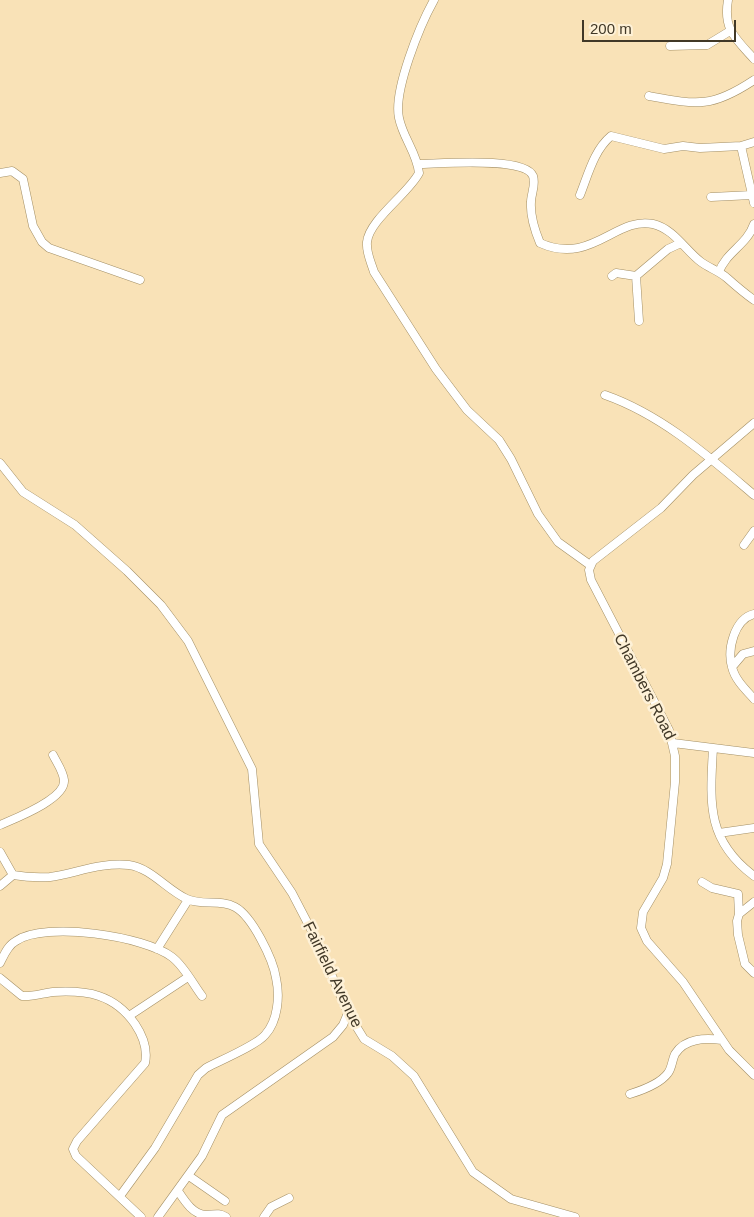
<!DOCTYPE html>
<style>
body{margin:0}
#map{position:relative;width:754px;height:1217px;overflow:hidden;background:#f9e2b7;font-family:Helvetica,sans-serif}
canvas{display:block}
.scale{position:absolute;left:582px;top:20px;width:154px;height:22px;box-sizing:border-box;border:2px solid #413827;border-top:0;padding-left:6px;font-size:15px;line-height:18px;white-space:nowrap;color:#413827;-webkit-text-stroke:4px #fef1d7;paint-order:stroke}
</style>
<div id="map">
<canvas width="754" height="1217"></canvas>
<div class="scale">200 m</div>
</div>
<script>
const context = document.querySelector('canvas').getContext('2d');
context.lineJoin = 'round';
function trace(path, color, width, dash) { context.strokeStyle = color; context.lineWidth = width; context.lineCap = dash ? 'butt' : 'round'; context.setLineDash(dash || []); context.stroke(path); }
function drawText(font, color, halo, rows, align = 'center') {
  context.font = font + ' Helvetica,sans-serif'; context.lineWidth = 5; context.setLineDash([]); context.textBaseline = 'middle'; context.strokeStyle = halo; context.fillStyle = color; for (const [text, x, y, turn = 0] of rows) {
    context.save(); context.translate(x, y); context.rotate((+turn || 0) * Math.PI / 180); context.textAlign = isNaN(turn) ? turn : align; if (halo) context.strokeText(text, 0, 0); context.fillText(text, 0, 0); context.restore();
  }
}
const minor = new Path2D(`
 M434,0C420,25 393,91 399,118C403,138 417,153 419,173C409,193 369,220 367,242C366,253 371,262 374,272L436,369L467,410L499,440L511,459L538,514L558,542L590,565
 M728,0C723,29 735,38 754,59
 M670,46L707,45L730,31
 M649,96C698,105 712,108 754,80
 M741,146L754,142
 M418,164C438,164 525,156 533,176C536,185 531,194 531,202C530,216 535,231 540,243C591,266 616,216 653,224C674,229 685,250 701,262C709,268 719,271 727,278C736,286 744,293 754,300
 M0,173L12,171L23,179L33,226L42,242L49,248L140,280
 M580,195C588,175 594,150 611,136L664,149L683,146L700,148L741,146L754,203
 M711,197L752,195
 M719,272C726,252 747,245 754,224
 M612,276L616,273L636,276L668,249L681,243
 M636,276L639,321
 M605,395C662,415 708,456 754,495
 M754,423L693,475L661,508L593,561L589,570L591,580L669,730L675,756V782L667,864L663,878L643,912L641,928L647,941L683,982L729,1050L754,1075
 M0,463L23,492L75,525L127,571L161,605L188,641L252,769L259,844L292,893L317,941L348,1013L364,1039L392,1056L414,1076L473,1172L511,1199L575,1217
 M744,545L754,531
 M754,614C734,619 727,650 732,667C735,680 746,690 754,699
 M732,667L743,654L754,651
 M673,743L754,753
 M713,748C710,803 706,840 754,876
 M0,825C16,818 66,799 64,780C63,771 57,763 53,755
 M719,833L754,828
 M0,852L13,875
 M13,875C25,877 37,878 50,877C76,873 102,862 129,865C151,868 167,890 187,899C202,906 220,899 235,907C252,916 273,959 276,978C280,996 278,1021 265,1035C257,1045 219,1061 206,1068L198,1075L155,1148L120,1196
 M702,882L712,888L738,894L739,914
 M0,886L13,875
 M754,902L739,914L737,921L738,935L745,964L754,973
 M157,949L188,900
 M0,963C4,955 8,945 16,941C45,921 145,936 172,957C184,966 193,984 202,996
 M0,978L22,996C33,997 43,993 53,992C87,990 114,994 135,1024C143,1036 148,1049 145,1063L77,1141L73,1149L76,1156L141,1217
 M129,1016L188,977
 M630,1094C643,1090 660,1084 668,1073C672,1068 672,1060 675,1054C685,1038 705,1038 722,1040
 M189,1176L225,1201
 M178,1191C184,1200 193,1215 206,1215C214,1215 218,1212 226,1217
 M158,1217L202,1156L222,1115L333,1037L343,1025L348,1013
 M264,1217L271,1207L289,1198`);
trace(minor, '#a38f65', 9);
trace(minor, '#fff', 8);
drawText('16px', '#413827', '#fef1d7', [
 ["Chambers Road",644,687,63],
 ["Fairfield Avenue",332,975,64]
]);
</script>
